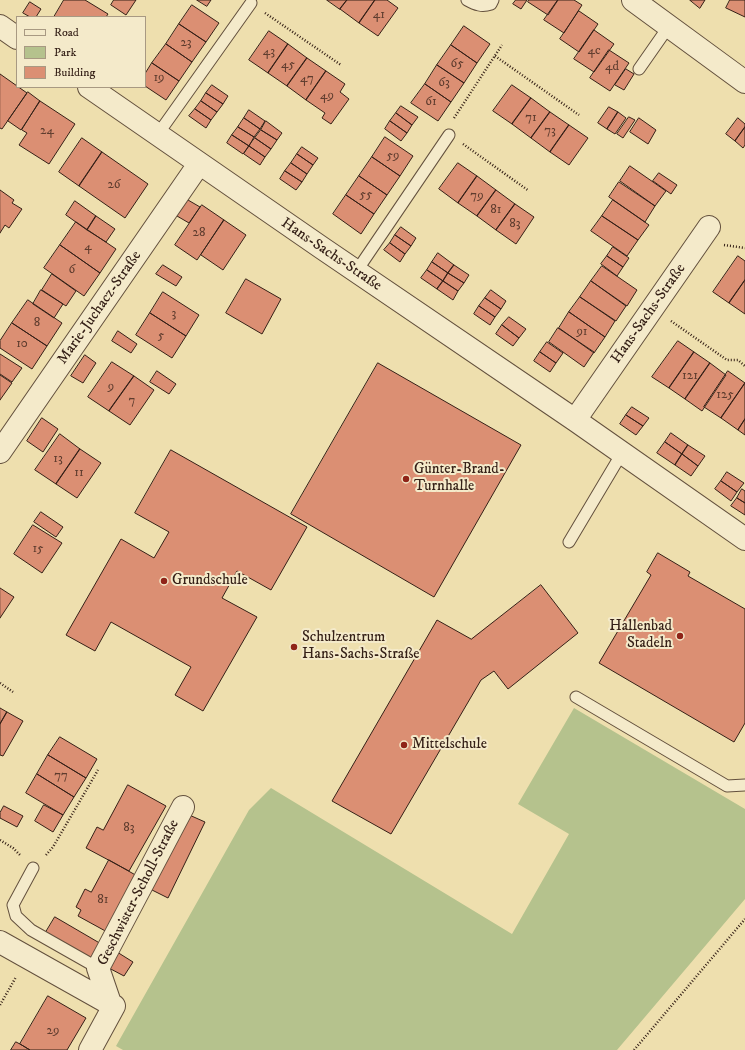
<!DOCTYPE html>
<meta charset="utf-8">
<style>
body{margin:0}
#map{position:relative;width:745px;height:1050px;overflow:hidden;background:#eedfae;font-family:"IM FELL DW Pica",serif}
canvas{display:block}
.legend{position:absolute;left:16px;top:16px;width:130px;height:72px;box-sizing:border-box;background:#f4eaca;border:1px solid #a89982;margin:0;padding:5px 7px;list-style:none;font-size:12px;color:#352017}
.legend li{display:flex;align-items:center;gap:8px;height:20px}
.legend b{width:20px;border:1px solid #a89982}
</style>
<div id="map">
<canvas width="745" height="1050"></canvas>
<ul class="legend">
<li><b style="height:5px;background:#f4eaca"></b>Road</li>
<li><b style="height:11px;background:#b5c28d"></b>Park</li>
<li><b style="height:11px;background:#db8f73"></b>Building</li>
</ul>
</div>
<script>
const context = document.querySelector('canvas').getContext('2d');
context.lineJoin = 'round';
function paint(path, color) { context.fillStyle = color; context.fill(path, 'evenodd'); }
function trace(path, color, width, dash) { context.strokeStyle = color; context.lineWidth = width; context.lineCap = dash ? 'butt' : 'round'; context.setLineDash(dash || []); context.stroke(path); }
function drawText(font, color, halo, rows, align = 'center') {
  context.font = font + ' "IM FELL DW Pica",serif'; context.lineWidth = 4; context.setLineDash([]); context.textBaseline = 'middle'; context.strokeStyle = halo; context.fillStyle = color; for (const [text, x, y, turn = 0] of rows) {
    context.save(); context.translate(x, y); context.rotate((+turn || 0) * Math.PI / 180); context.textAlign = isNaN(turn) ? turn : align; if (halo) context.strokeText(text, 0, 0); context.fillText(text, 0, 0); context.restore();
  }
}
paint(new Path2D(`
 M574,708L745,809V899L617,1050H123L116,1046L249,810L271,788L512,934L569,834L518,804Z`), '#b5c28d');
const building = new Path2D(`
 M64,0H85L108,14L106,17H54Z
 M114,0H136L126,15L111,5Z
 M197,0H211L207,6Z
 M327,0H347L340,9Z
 M347,0H375L359,23L340,9Z
 M375,0H387L398,8L378,36L359,23Z
 M516,0H527L521,9L513,4Z
 M529,0H558L548,15L528,2Z
 M558,0H574L582,5L564,33L544,20Z
 M690,0H705L700,8Z
 M730,0H745V17L726,8Z
 M30,2L41,9L36,17H30L23,13Z
 M192,5L219,23L206,42L179,24Z
 M579,11L598,24L579,52L560,39Z
 M179,24L206,42L192,62L166,44Z
 M464,26L490,44L477,63L451,45Z
 M594,30L614,44L594,72L574,59Z
 M269,31L288,44L268,73L249,60Z
 M166,44L192,62L179,81L152,63Z
 M288,44L307,58L287,86L268,73Z
 M451,45L477,63L464,83L437,65Z
 M609,50L629,63L610,91L590,78Z
 M307,58L326,71L306,100L287,86Z
 M152,63L179,81L166,100L145,86V74Z
 M437,65L464,83L451,102L425,84Z
 M626,69L634,74L624,90L615,85Z
 M326,71L345,84L340,92L349,99L331,124L322,118L325,113L306,100Z
 M0,74L27,93L2,129L0,128Z
 M425,84L451,102L438,121L411,103Z
 M212,85L228,96L223,104L206,93Z
 M512,85L531,98L512,124L493,111Z
 M28,92L40,101L21,130L8,121Z
 M206,93L223,104L217,112L201,101Z
 M531,98L550,112L531,138L512,124Z
 M40,101L75,124L49,164L19,145L27,133L22,130Z
 M201,101L217,112L211,120L195,109Z
 M401,106L418,117L412,125L396,113Z
 M609,107L618,112L607,129L598,123Z
 M195,109L211,120L206,128L189,116Z
 M249,110L265,121L260,129L244,118Z
 M550,112L569,125L550,152L531,138Z
 M618,112L626,118L615,134L607,129Z
 M396,113L412,125L407,133L390,121Z
 M629,117L635,120L623,138L617,134Z
 M244,118L260,129L254,137L238,127Z
 M639,118L656,130L648,144L630,132Z
 M738,118L745,124V127L735,141L726,134Z
 M266,121L282,133L277,140L261,130Z
 M390,121L407,133L401,141L385,129Z
 M569,125L588,138L569,165L550,152Z
 M238,127L254,137L249,146L232,135Z
 M745,127V145L743,148L735,141Z
 M261,130L277,140L271,149L255,138Z
 M232,135L249,146L243,154L227,143Z
 M385,137L413,156L400,176L372,157Z
 M82,138L102,152L79,186L59,172Z
 M255,138L271,149L265,157L249,146Z
 M249,146L265,157L260,165L244,154Z
 M302,147L318,158L313,165L297,154Z
 M102,152L148,184L125,218L79,186Z
 M297,154L313,165L307,174L291,163Z
 M372,157L400,176L387,195L359,176Z
 M291,163L307,174L302,182L285,171Z
 M458,163L477,176L458,203L439,189Z
 M630,166L666,191L655,206L620,181Z
 M285,171L302,182L296,190L280,179Z
 M659,173L677,185L671,194L653,181Z
 M359,176L387,195L374,214L346,195Z
 M477,176L496,190L477,216L458,203Z
 M619,182L655,206L645,222L609,197Z
 M0,190L14,200L12,203L22,209L9,228L5,225L0,233Z
 M496,190L515,204L496,230L477,216Z
 M346,195L374,214L361,234L333,214Z
 M188,200L200,207L189,223L177,216Z
 M613,200L649,225L638,240L602,216Z
 M75,201L96,216L87,230L66,215Z
 M515,204L534,217L516,244L496,230Z
 M202,205L224,220L197,260L175,245Z
 M96,216L115,229L106,242L87,230Z
 M602,216L638,240L627,256L591,231Z
 M224,220L246,235L223,270L201,255Z
 M76,222L116,249L100,273L60,245Z
 M401,227L416,238L411,246L395,235Z
 M395,235L411,246L405,254L390,243Z
 M390,243L405,254L400,262L384,250Z
 M60,245L100,273L84,296L44,268Z
 M613,247L629,258L623,267L607,256Z
 M438,253L454,265L448,273L432,262Z
 M607,256L623,267L617,276L601,264Z
 M738,256L745,261V280L729,303L713,292Z
 M432,262L448,273L443,281L427,270Z
 M163,265L182,277L176,286L156,274Z
 M454,265L469,275L464,283L448,273Z
 M602,266L637,290L627,306L591,281Z
 M427,270L443,281L437,289L421,278Z
 M448,273L464,283L458,291L443,281Z
 M52,274L76,291L66,306L42,290Z
 M246,279L281,299L262,334L226,313Z
 M745,280V314L729,303Z
 M443,281L458,291L453,300L437,289Z
 M591,281L626,306L616,321L580,297Z
 M41,290L63,304L54,318L33,304Z
 M491,290L506,301L501,309L485,298Z
 M163,292L199,315L186,336L150,313Z
 M580,297L615,321L605,337L569,312Z
 M485,298L501,309L495,317L479,306Z
 M28,300L62,323L47,346L12,323Z
 M479,306L495,317L490,325L474,314Z
 M569,312L605,337L594,353L559,328Z
 M150,313L186,336L172,358L136,335Z
 M509,317L526,329L519,338L502,325Z
 M12,323L47,346L32,369L0,348V341Z
 M502,325L519,338L513,346L496,334Z
 M558,328L594,352L584,367L549,342Z
 M118,331L137,344L131,353L112,341Z
 M678,341L694,352L669,388L652,377Z
 M547,342L563,353L556,363L540,352Z
 M540,352L556,363L550,372L534,361Z
 M694,352L710,363L685,399L669,388Z
 M0,354L22,368L12,382L0,374Z
 M85,355L96,363L83,383L71,376Z
 M112,362L134,376L109,411L88,397Z
 M378,363L521,445L434,597L291,514Z
 M710,363L726,375L702,411L685,399Z
 M157,371L176,384L169,394L150,382Z
 M728,371L745,383L721,418L704,407Z
 M0,375L12,383L0,400Z
 M134,376L154,390L130,425L109,411Z
 M745,383V419L738,430L721,418Z
 M632,407L649,418L643,426L626,415Z
 M626,415L643,426L636,435L620,424Z
 M42,418L58,429L43,452L27,441Z
 M745,419V435L738,430Z
 M671,433L688,445L682,454L665,442Z
 M60,434L80,449L56,484L35,470Z
 M665,442L682,454L675,465L657,453Z
 M688,445L705,456L698,466L682,454Z
 M80,449L101,463L77,498L56,484Z
 M171,450L307,527L271,590L237,571L222,598L257,617L203,711L175,695L191,667L111,622L95,651L66,635L121,539L154,558L169,532L135,513Z
 M682,454L698,466L691,476L675,465Z
 M727,472L744,483L737,492L721,481Z
 M721,481L737,492L731,501L715,489Z
 M742,489L745,491V503L737,498Z
 M737,498L745,503V515L731,506Z
 M41,512L63,527L56,537L34,522Z
 M33,525L62,543L42,573L14,554Z
 M658,553L690,572L688,576L745,609V723L734,742L599,663L651,575L647,572Z
 M541,585L578,633L508,689L494,671L481,680L391,834L332,801L437,620L471,639Z
 M0,588L14,597L0,618Z
 M0,708L7,712L0,724Z
 M7,712L23,721L3,756L0,755V724Z
 M60,737L97,759L86,778L48,755Z
 M48,755L86,778L74,797L37,774Z
 M37,774L74,797L63,815L26,793Z
 M128,785L166,806L129,871L86,848L97,827L103,830Z
 M44,805L63,815L53,832L35,821Z
 M4,806L23,816L17,827L0,818V813Z
 M187,814L205,822L168,898L150,889Z
 M109,860L139,877L109,933L78,916L81,910L76,907L85,889L91,892Z
 M55,917L103,945L94,961L46,932Z
 M117,952L133,962L124,976L107,967Z
 M48,996L86,1018L67,1050H30L20,1044Z
 M16,1042L20,1044L30,1050H11Z`);
paint(building, '#db8f73');
trace(building, '#352017', 1);
const lane = new Path2D(`
 M467,0C476,5 482,7 491,4L493,0
 M639,69L669,26
 M158,134L251,3
 M356,272L449,135
 M569,542L622,453
 M576,697L727,786L745,785
 M33,868L13,905L16,916L31,930L98,968`);
const street = new Path2D(`
 M633,0L745,82
 M0,26L17,38
 M89,87L322,248L575,420L745,539
 M575,420L709,227
 M0,452L199,164
 M0,942L114,1006L90,1050
 M110,1003L98,968L183,807`);
trace(lane, '#63503d', 13);
trace(street, '#63503d', 24);
trace(new Path2D(`
 M265,13L341,65
 M495,56L579,115
 M454,118L502,45
 M463,144L529,191
 M724,245L745,248
 M671,321L727,360H738L745,366
 M0,683L13,692
 M0,840L13,848L21,856
 M46,855L53,847L98,770
 M0,1005L16,977
 M634,1050L745,919`), '#352017', 2.5, [1, 2]);
trace(lane, '#f4eaca', 11);
trace(street, '#f4eaca', 22);
for (const [x, y, r, color] of [
 [406,479,4,"#8f2418"],
 [164,581,4,"#8f2418"],
 [680,636,4,"#8f2418"],
 [294,647,4,"#8f2418"],
 [404,745,4,"#8f2418"]
]) { const dot = new Path2D(); dot.arc(x, y, r, 0, 2 * Math.PI); context.fillStyle = color; context.fill(dot); trace(dot, '#f4eaca', 1.5); }
drawText('13px', '#5e3c2e', null, [
 ["41",379,15],
 ["23",186,43],
 ["4c",594,51],
 ["43",269,52],
 ["65",457,64],
 ["45",288,65],
 ["4d",612,67],
 ["19",159,78],
 ["47",307,79],
 ["63",444,83],
 ["49",327,96],
 ["61",431,102],
 ["71",531,118],
 ["24",47,131],
 ["73",550,131],
 ["59",393,156],
 ["26",114,185],
 ["55",366,195],
 ["79",477,196],
 ["81",496,210],
 ["83",515,224],
 ["28",199,233],
 ["4",88,247],
 ["6",72,270],
 ["3",174,314],
 ["8",37,323],
 ["91",582,332],
 ["5",161,336],
 ["10",22,344],
 ["121",690,376],
 ["9",111,387],
 ["125",725,395],
 ["7",132,401],
 ["13",58,459],
 ["11",79,473],
 ["15",38,549],
 ["77",61,776],
 ["83",129,828],
 ["81",103,900],
 ["29",53,1031]
]);
drawText('15px', '#352017', '#f4eaca', [
 ["Hans-Sachs-Straße",331,255,34],
 ["Marie-Juchacz-Straße",100,308,-55],
 ["Hans-Sachs-Straße",649,314,-55],
 ["Geschwister-Scholl-Straße",139,893,-63]
]);
drawText('15px', '#352017', '#f4eaca', [
 ["Günter-Brand-",414,470],
 ["Turnhalle",414,487],
 ["Grundschule",172,581],
 ["Hallenbad",672,627,"right"],
 ["Stadeln",672,644,"right"],
 ["Schulzentrum",302,638],
 ["Hans-Sachs-Straße",302,655],
 ["Mittelschule",412,745]
], 'left');
</script>
